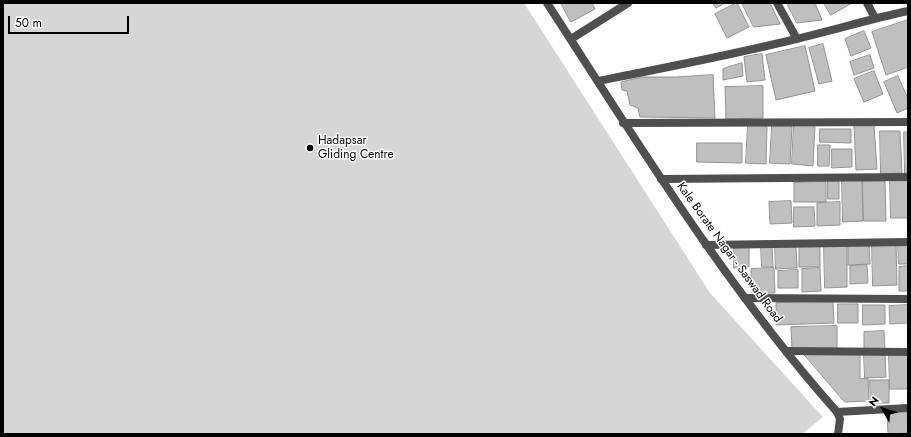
<!DOCTYPE html>
<style>
body{margin:0}
#map{position:relative;width:911px;height:437px;overflow:hidden;background:#fff;font-family:Jost,sans-serif}
canvas{display:block}
.frame{position:absolute;inset:0;border:4px solid #000;pointer-events:none}
.north{position:absolute;left:863px;top:389px;width:40px;height:40px;-webkit-text-stroke:3px #fff;paint-order:stroke;rotate:309deg;font-size:11px;font-weight:700;line-height:16px;text-align:center;color:#000}
.north::after{content:'';display:block;margin:auto;width:14px;height:18px;background:#000;clip-path:polygon(50% 0,100% 100%,50% 72%,0 100%)}
.scale{position:absolute;left:8px;top:16px;width:121px;height:18px;box-sizing:border-box;border:2px solid #000;border-top:0;padding-left:5px;font-size:12px;line-height:14px;white-space:nowrap;color:#000;-webkit-text-stroke:3px #fff;paint-order:stroke}
</style>
<div id="map">
<canvas width="911" height="437"></canvas>
<div class="frame"></div>
<div class="north">N</div>
<div class="scale">50 m</div>
</div>
<script>
const context = document.querySelector('canvas').getContext('2d');
context.lineJoin = 'round';
function paint(path, color) { context.fillStyle = color; context.fill(path, 'evenodd'); }
function trace(path, color, width, dash) { context.strokeStyle = color; context.lineWidth = width; context.lineCap = dash ? 'butt' : 'round'; context.setLineDash(dash || []); context.stroke(path); }
function drawText(font, color, halo, rows, align = 'center') {
  context.font = font + ' Jost,sans-serif'; context.lineWidth = 3; context.setLineDash([]); context.textBaseline = 'middle'; context.strokeStyle = halo; context.fillStyle = color; for (const [text, x, y, turn = 0] of rows) {
    context.save(); context.translate(x, y); context.rotate((+turn || 0) * Math.PI / 180); context.textAlign = isNaN(turn) ? turn : align; if (halo) context.strokeText(text, 0, 0); context.fillText(text, 0, 0); context.restore();
  }
}
paint(new Path2D(`
 M3,3H524L710,293L823,417L802,434H3Z`), '#d6d6d6');
const building = new Path2D(`
 M561,3H592L595,9L571,22Z
 M713,3H725L716,8Z
 M737,3L749,27L727,38L715,14Z
 M742,3H770L780,24L754,27Z
 M787,3H815L822,20L797,23Z
 M824,3H852L831,15Z
 M908,20V67L886,75L872,32Z
 M864,31L871,48L851,56L845,39Z
 M823,44L832,81L819,84L809,48Z
 M805,46L815,91L776,100L766,55Z
 M762,54L765,80L747,82L744,57Z
 M870,55L874,68L854,75L850,62Z
 M742,63L743,76L723,80V69Z
 M874,71L883,94L864,102L854,79Z
 M713,75L715,118L640,117L638,108L630,105L627,91L622,90L621,82L642,77H676Z
 M898,76L908,99V108L897,113L884,82Z
 M763,86V118L726,119L725,87Z
 M794,124L815,125L813,166L792,164Z
 M748,125L767,126L766,164L746,163Z
 M874,125L877,169L856,170L854,126Z
 M772,126H792L790,164L770,163Z
 M820,129H851V143L820,142Z
 M880,131H900L902,173L881,174Z
 M904,132H908V173H905Z
 M697,143H742V163L697,162Z
 M818,145H830L829,166H818Z
 M832,149H852V167L832,168Z
 M842,180H862L863,221L843,222Z
 M890,180H908V218H891Z
 M828,181H839V199H828Z
 M863,181H885L886,221H864Z
 M826,182V202H794V183Z
 M791,201L792,223L770,224L769,202Z
 M840,202V225L817,226V203Z
 M794,207H814L815,226L794,227Z
 M869,242L870,264L848,265V243Z
 M820,244V267H799V245Z
 M872,244H896L897,285L873,286Z
 M898,244H908V264H899Z
 M775,245H796L797,268L776,269Z
 M824,245H847V287L825,288Z
 M734,246H749V267L734,268Z
 M761,246H772L773,267H762Z
 M867,265L868,283L850,284V266Z
 M908,266V291H899V267Z
 M774,268L775,293H752L751,269Z
 M820,268L821,291L802,292V269Z
 M798,270V288H778V271Z
 M833,302L834,323L776,325V303Z
 M838,304H858V323H838Z
 M863,305H885V324L863,325Z
 M908,305V323L890,324L889,306Z
 M837,326V348L792,349L791,327Z
 M884,331L885,349H864V332Z
 M802,352L860,354V379L868,378L869,401L845,402Z
 M864,354H885L886,377L865,378Z
 M889,354H908V389H890Z
 M870,380H889V403H871Z
 M907,410L908,433L888,434L887,411Z`);
paint(building, '#bfbfbf');
trace(building, '#939393', 1);
trace(new Path2D(`
 M777,3L797,39
 M867,3L875,18
 M571,39L628,3
 M598,81C664,68 731,55 796,39C834,30 870,19 908,11
 M623,123L908,122
 M661,179L908,177
 M706,245L908,242
 M745,298L908,299
 M786,351L908,352
 M837,412L908,408`), '#4f4f4f', 8);
trace(new Path2D(`
 M547,3C638,143 726,287 837,412L840,419L838,434`), '#4f4f4f', 8);
for (const [x, y, r, color] of [
 [310,148,4,"#000"]
]) { const dot = new Path2D(); dot.arc(x, y, r, 0, 2 * Math.PI); context.fillStyle = color; context.fill(dot); trace(dot, '#fff', 1.5); }
drawText('12px', '#000', '#fff', [
 ["Hadapsar",318,141],
 ["Gliding Centre",318,155]
], 'left');
drawText('12px', '#000', '#fff', [
 ["Kale Borate Nagar - Saswad Road",729,253,54]
]);
</script>
